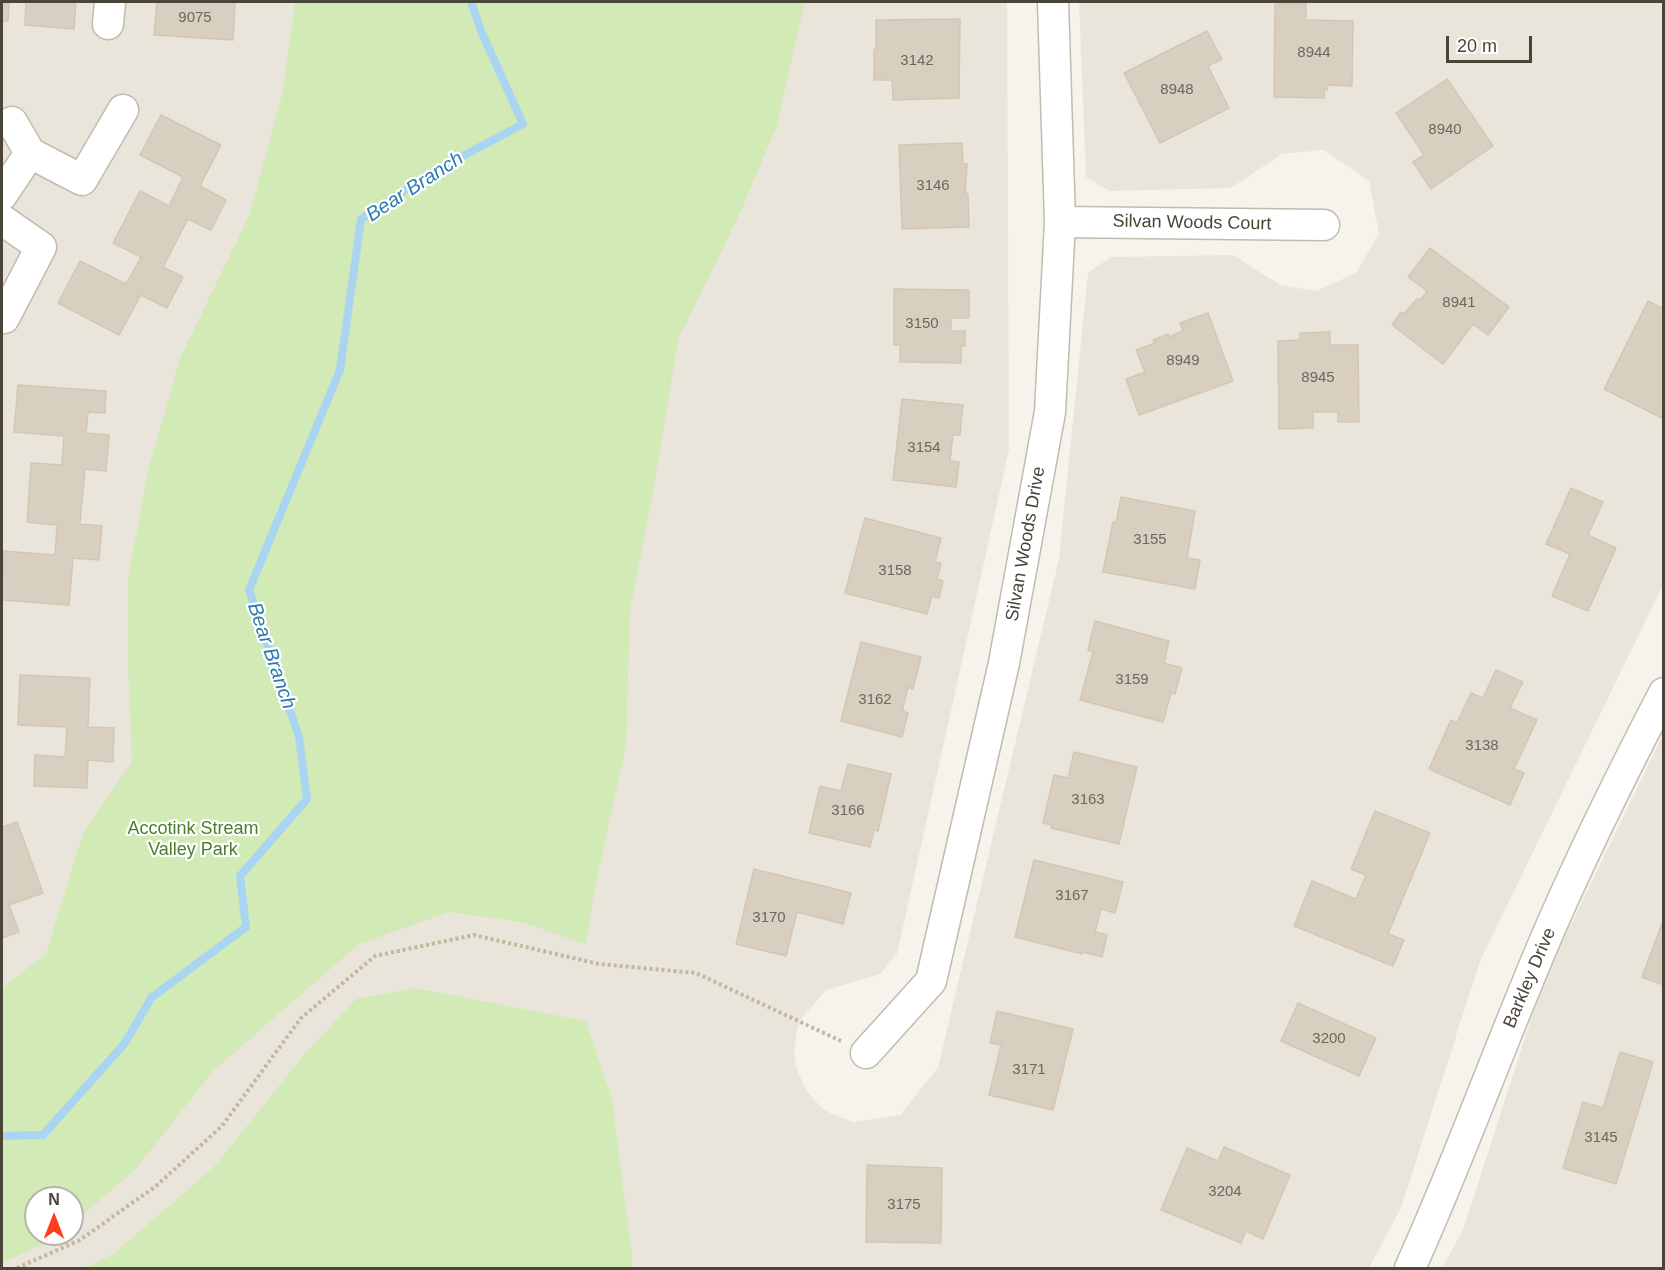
<!DOCTYPE html>
<style>
body{margin:0}
#map{position:relative;width:1665px;height:1270px;overflow:hidden;background:#f6f3ec;font-family:Helvetica,sans-serif}
canvas{display:block}
.frame{position:absolute;inset:0;border:3px solid #4b4439;pointer-events:none}
.north{position:absolute;left:24px;top:1186px;width:60px;height:60px;box-sizing:border-box;background:#fff;border:2px solid #b7b4b0;border-radius:50%;rotate:0deg;font-size:16px;font-weight:700;line-height:24px;text-align:center;color:#4b4439}
.north::after{content:'';display:block;margin:auto;width:21px;height:27px;background:#fc3f1d;clip-path:polygon(50% 0,100% 100%,50% 72%,0 100%)}
.scale{position:absolute;left:1446px;top:36px;width:86px;height:27px;box-sizing:border-box;border:3px solid #4b4439;border-top:0;padding-left:8px;font-size:18px;line-height:21px;white-space:nowrap;color:#4b4439;-webkit-text-stroke:4px #fff;paint-order:stroke}
</style>
<div id="map">
<canvas width="1665" height="1270"></canvas>
<div class="frame"></div>
<div class="north">N</div>
<div class="scale">20 m</div>
</div>
<script>
const context = document.querySelector('canvas').getContext('2d');
context.lineJoin = 'round';
function paint(path, color) { context.fillStyle = color; context.fill(path, 'evenodd'); }
function trace(path, color, width, dash) { context.strokeStyle = color; context.lineWidth = width; context.lineCap = dash ? 'butt' : 'round'; context.setLineDash(dash || []); context.stroke(path); }
function drawText(font, color, halo, rows, align = 'center') {
  context.font = font + ' Helvetica,sans-serif'; context.lineWidth = 4.5; context.setLineDash([]); context.textBaseline = 'middle'; context.strokeStyle = halo; context.fillStyle = color; for (const [text, x, y, turn = 0] of rows) {
    context.save(); context.translate(x, y); context.rotate((+turn || 0) * Math.PI / 180); context.textAlign = isNaN(turn) ? turn : align; if (halo) context.strokeText(text, 0, 0); context.fillText(text, 0, 0); context.restore();
  }
}
paint(new Path2D(`
 M2,2H1007L1009,450L897,954L880,974L826,990L801,1019L797,1030L794,1054L796,1066L805,1089L821,1107L830,1113L853,1122L901,1115L938,1067L1059,559L1088,273L1111,257L1233,255L1280,285L1316,291L1356,273L1379,234L1369,181L1324,150L1282,154L1231,188L1109,191L1086,177L1079,2H1663V585L1480,961L1401,1208L1369,1268H2V1223L191,613L77,928L2,1028ZM36,1198H72V1234H36Z
 M1663,735V1268H1442L1463,1230L1543,982Z`), '#eae5da');
paint(new Path2D(`
 M295,2H805L776,128L739,215L678,340L652,497L630,611L626,746L595,887L586,944L521,922L449,912L359,944L213,1071L135,1170L72,1224V1198H36V1234H61L56,1238L2,1263V988L46,954L83,833L132,762L128,667V579L148,471L180,358L249,216L283,91Z
 M415,988L586,1021L612,1099L632,1256V1268H85L113,1254L214,1167L303,1056L356,999Z`), '#d2eab5');
trace(new Path2D(`
 M2,1136L43,1135L125,1043L151,998L246,927L240,876L307,799L299,737L249,590L340,370L361,219L433,172L523,124L481,31L471,2`), '#a9d4f2', 8);
const building = new Path2D(`
 M2,2H9L8,21H2Z
 M26,2H76L74,29L25,25Z
 M157,2H235L233,40L154,35Z
 M1275,4H1306V20L1353,21L1352,86L1327,85V90H1324V98L1274,97Z
 M960,19L959,98L893,100L892,80H874V50L876,49V20Z
 M1207,31L1222,59L1208,66L1229,108L1160,143L1124,73Z
 M1447,79L1493,146L1431,189L1413,162L1424,155L1396,113Z
 M161,115L221,145L200,186L226,200L211,230L188,219L163,267L183,277L167,308L141,295L119,335L58,303L80,261L126,284L141,257L113,243L140,191L169,206L183,177L140,155Z
 M962,143L963,164H967L965,193L968,194L969,227L902,229L899,145Z
 M1430,248L1509,307L1488,335L1473,324L1443,364L1392,325L1401,312L1404,314L1417,299L1420,300L1427,291L1408,277Z
 M894,289L969,290V318H951V331H965V346H961V363L900,362V345H894Z
 M1648,301L1664,309V419L1604,389Z
 M1208,313L1233,381L1139,415L1126,379L1145,372L1136,350L1155,343L1153,340L1168,334L1169,337L1183,331L1180,323Z
 M1330,332V345H1358L1359,422H1338V412H1313V428L1279,429L1278,341L1300,340V333Z
 M18,385L106,391L105,413L88,412L86,433L109,435L106,471L85,469L80,524L102,526L99,560L73,558L69,605L2,600L4,551L55,555L57,525L27,522L31,463L62,465L64,436L14,432Z
 M902,399L963,405L960,435H953L950,461L959,462L956,487L893,480Z
 M1571,488L1603,502L1588,535L1616,548L1588,611L1552,596L1570,554L1546,544Z
 M1121,497L1195,511L1187,558L1200,560L1195,589L1103,572L1113,522L1116,523Z
 M865,518L941,538L935,562L941,563L937,579L943,581L939,598L932,596L927,614L845,593Z
 M1095,621L1169,641L1164,663L1182,668L1175,694L1171,693L1163,722L1080,700L1093,652L1088,650Z
 M861,642L921,657L913,689L908,687L902,711L908,713L902,737L841,721Z
 M1496,670L1523,682L1510,708L1537,720L1514,769L1524,773L1510,805L1429,769L1451,720L1457,723L1471,693L1483,698Z
 M20,675L90,678L88,727L114,728L113,762L88,760L87,788L34,786L35,755L65,757L67,727L18,725Z
 M1074,752L1137,767L1119,844L1051,828L1052,825L1043,823L1054,775L1068,778Z
 M848,764L891,774L878,831L874,830L870,847L809,833L820,786L841,791Z
 M1375,811L1430,833L1388,934L1404,940L1393,966L1294,926L1312,881L1356,899L1366,875L1351,869Z
 M17,822L43,893L9,905L19,932L2,938V827Z
 M1034,860L1123,882L1115,913L1101,909L1095,932L1107,935L1102,957L1083,952L1082,954L1015,937Z
 M754,869L851,893L843,924L797,912L786,956L736,944Z
 M1664,918V985L1642,977Z
 M1298,1003L1376,1038L1359,1076L1281,1041Z
 M997,1011L1073,1029L1053,1110L989,1095L1001,1045L990,1043Z
 M1620,1052L1653,1062L1616,1184L1563,1168L1583,1102L1603,1108Z
 M1224,1147L1290,1175L1263,1239L1246,1231L1241,1243L1161,1210L1187,1148L1218,1161Z
 M867,1165L942,1168L941,1243L866,1242Z`);
paint(building, '#d8cfc1');
trace(building, '#d3c7b4', 1.5);
const minor = new Path2D(`
 M108,24L110,2
 M30,153L82,180L123,110
 M2,195L30,153L12,122
 M2,220L41,247L4,318
 M1060,222L1324,225
 M866,1053L931,981L1004,663L1050,412L1060,222L1053,2
 M1410,1268C1452,1176 1487,1080 1526,986C1566,886 1614,789 1664,693`);
trace(minor, '#c2bbae', 33);
trace(new Path2D(`
 M17,1268L80,1240L156,1186L222,1126L301,1018L375,956L474,935L599,964L696,973L841,1041`), '#c4b79f', 4, [3, 3]);
trace(minor, '#fff', 30);
drawText('15px', '#6e675b', null, [
 ["9075",195,18],
 ["8944",1314,53],
 ["3142",917,61],
 ["8948",1177,90],
 ["8940",1445,130],
 ["3146",933,186],
 ["8941",1459,303],
 ["3150",922,324],
 ["8949",1183,361],
 ["8945",1318,378],
 ["3154",924,448],
 ["3155",1150,540],
 ["3158",895,571],
 ["3159",1132,680],
 ["3162",875,700],
 ["3138",1482,746],
 ["3163",1088,800],
 ["3166",848,811],
 ["3167",1072,896],
 ["3170",769,918],
 ["3200",1329,1039],
 ["3171",1029,1070],
 ["3145",1601,1138],
 ["3204",1225,1192],
 ["3175",904,1205]
]);
drawText('18px', '#4b4439', '#fff', [
 ["Silvan Woods Court",1192,223,1],
 ["Silvan Woods Drive",1026,544,-80],
 ["Barkley Drive",1530,978,-67]
]);
drawText('18px', '#4a7f2a', '#fff', [
 ["Accotink Stream",193,829],
 ["Valley Park",193,850]
]);
drawText('italic 20px', '#2e7ab2', '#fff', [
 ["Bear Branch",415,187,-33],
 ["Bear Branch",271,656,71]
]);
</script>
